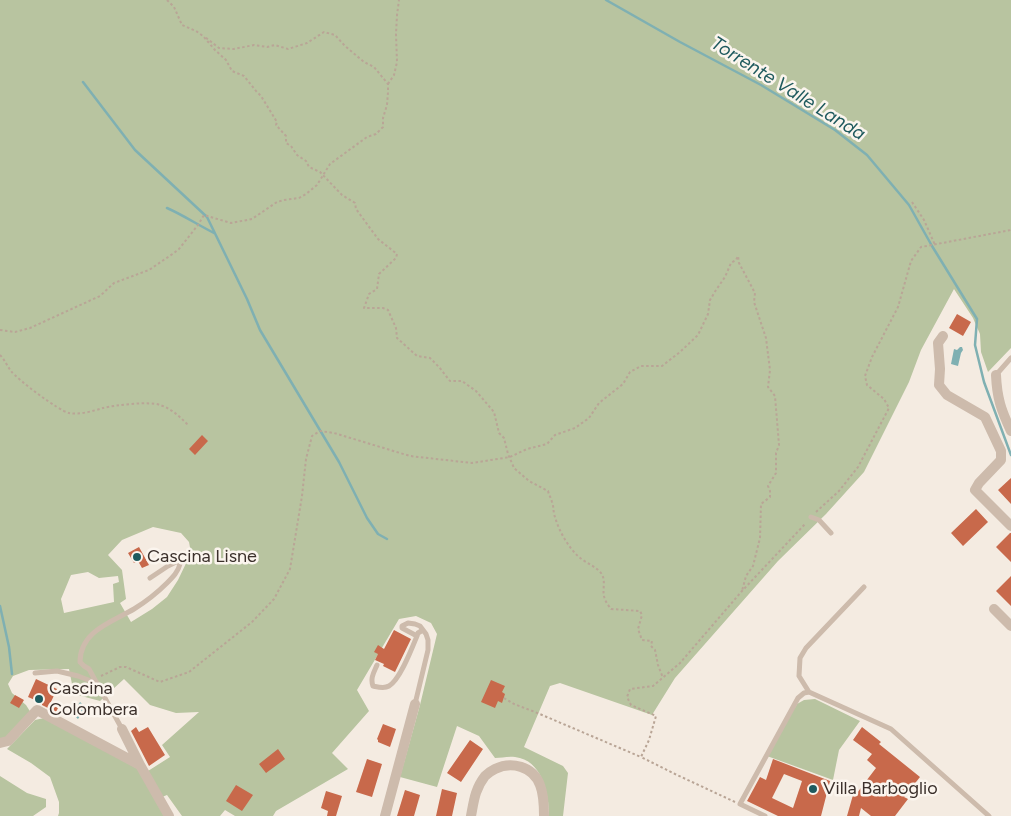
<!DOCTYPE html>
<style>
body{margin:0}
canvas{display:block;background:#f4ebe1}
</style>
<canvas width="1011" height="816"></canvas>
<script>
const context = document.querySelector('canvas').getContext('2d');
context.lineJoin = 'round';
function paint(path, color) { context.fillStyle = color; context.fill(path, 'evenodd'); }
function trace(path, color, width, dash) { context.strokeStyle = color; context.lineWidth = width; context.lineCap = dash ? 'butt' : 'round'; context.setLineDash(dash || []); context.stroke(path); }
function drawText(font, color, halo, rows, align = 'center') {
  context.font = font + ' Figtree,sans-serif'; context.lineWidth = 5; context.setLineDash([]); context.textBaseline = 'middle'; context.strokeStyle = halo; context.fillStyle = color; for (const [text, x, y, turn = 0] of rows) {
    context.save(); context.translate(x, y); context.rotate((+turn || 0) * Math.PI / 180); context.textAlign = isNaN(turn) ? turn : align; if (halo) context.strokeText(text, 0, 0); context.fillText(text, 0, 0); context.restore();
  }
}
paint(new Path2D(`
 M0,0H1011V348L988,372L981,352L980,334L973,318L954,289L921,350L909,382L864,472L826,514L778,561L675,678L652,715L560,683L550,686L524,747L563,766L568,773L563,816H549C549,793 542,760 515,757C508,756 501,758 495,758L479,736L457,726L437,787L400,777L420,705L437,634L431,623L416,616L399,619L357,690L369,711L332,753L348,769L276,811L273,816H235L225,810L220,816H182L167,795L162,797L148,771L170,757L162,745L199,712L176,713L150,705L124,679L100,701L74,694L69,669L29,670L13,676L8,684L12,693L26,705L31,713L7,739H0ZM153,527L181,533L189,542L191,553L178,580L167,597L152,609L131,622L120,603L126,599L122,570L108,555L122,540ZM88,572L99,578L118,576L119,582L113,584L114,602L64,613L61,599L71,575Z
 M815,699L860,721L839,750L833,780L767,756L797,704L804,700Z
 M44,718L140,770L164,816H58L59,813V802L50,777L31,763L7,749L35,720Z
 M0,776L27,793L46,799V807L33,816H0Z`), '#b8c4a0');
paint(new Path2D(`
 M960,347H962L963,350L961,353L958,366L951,364L954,349L957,350Z
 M80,702L86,707L78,719L72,714Z`), '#7fb0b2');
trace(new Path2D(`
 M606,0L680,42L761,85L835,130L867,155L909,205L932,246L977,319L975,345L984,382L1011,455
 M83,82L135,150L207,217L247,299L260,330L339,462L367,518L378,534L387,539
 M167,208C183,215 198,225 214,233
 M0,606L9,647L12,674`), '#7fb0b2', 2.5);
paint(new Path2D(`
 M957,314L971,322L963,336L949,328Z
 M202,435L208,441L195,455L189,449Z
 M1011,478V504L998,490Z
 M976,509L988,522L963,546L951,533Z
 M1010,533H1011V562L996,547Z
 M139,547L149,565L142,568L138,561L134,563L128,553Z
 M1011,576V606L996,591Z
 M394,630L411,639L395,672L383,666L384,664L375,660L378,654L374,652L378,645L384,649Z
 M36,679L57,689L50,704L58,708L56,712L42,705V703L28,697Z
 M491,680L505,686L502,692L505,694L502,703L498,701L495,708L481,702Z
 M15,695L24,700L19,708L10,703Z
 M383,724L396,729L390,747L378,742V740L377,739Z
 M136,727L139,732L148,727L165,755L149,766L131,731Z
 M862,727L881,742L879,744L920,777L904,797L908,799L895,816H871L861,808L859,816H847L853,795L854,797L876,768L867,760L872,754L853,740Z
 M470,740L483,749L461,782L447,773Z
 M278,749L285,759L266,773L259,764Z
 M367,759L382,764L372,797L356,792Z
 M773,759L830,781L821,816H778L747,801L760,777L766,780ZM784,774L802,781L793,808L772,798Z
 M236,785L253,795L242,811L226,801Z
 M442,789L457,793L452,816H436Z
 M405,790L420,795L414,816H397Z
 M326,791L342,796L336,816H327L328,811L321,808Z`), '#c8694b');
trace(new Path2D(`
 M167,0L174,7L182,25L196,31L203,36L215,50L226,60L232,71L244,76L256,91L261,96L277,122L276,125L286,136V143L291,146L297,155L306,161L309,167L320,172L342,195L355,203L356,209L378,239L397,254L396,258L379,274L377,289L369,294L364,308H383L388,310L396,328L397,338L417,356L430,358L439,367L450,381H462L476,391L494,412L499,433L504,438L508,454L514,468L529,481L548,491C549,495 551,498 552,502C554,507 553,512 555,517C559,531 568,547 579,557C586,563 595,566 601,573C607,581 601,591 605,599C606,603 609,606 611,609L640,611L642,615L638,629L642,640L652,641L651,646L655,650L658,665L663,678
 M388,84L394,75L397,62L396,34L397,15L399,0
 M912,202L924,220L935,245
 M0,330L15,332L30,328L100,296L114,283L149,270L174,253L179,249L198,225L204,215L231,223L252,219L277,202L284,200L299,198L306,194L317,185L330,164L367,137L376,134L383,127V118L387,105L388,92V84L374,67L364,62L345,46L335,35L324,32L307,43L288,49L275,45L267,47L254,45L234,49L219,48L205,37
 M0,355C5,360 7,366 11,371C18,380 59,411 69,413C80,415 93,411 103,408C115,405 150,401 160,405C172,409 179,416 188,425
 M816,512L839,491L858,467L889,408L884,399L867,385L865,376L872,357L898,307L911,261L921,247L1011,230
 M101,676L120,667H126L160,682L189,672L252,622L274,599L290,569L302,496L306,459L312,436L320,431L334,433L410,456L472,463L510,457L527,449L547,444L555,435L575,428L589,418L599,403L623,384L630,372L641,366H662L680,352L698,335L708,314L710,300L716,290L725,277L731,263L736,260L738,256L739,263L755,293L754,302L766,338L770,370L768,387L775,396L779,445L776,453V473L768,486L770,491V497L761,504L760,538L753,566L746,576L742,591
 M504,698L514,704L535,712L641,757
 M735,802L675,774L641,757L649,740L656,716L631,705L627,697L630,689L653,686L680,663L742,591L806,523`), '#b9a596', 2, [2.5, 2.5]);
trace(new Path2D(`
 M996,375L1011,358
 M811,517L819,520L831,533
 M864,587L806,648L800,658L799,676L809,692L891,729L989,816
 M377,665C374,672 370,678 373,686C378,687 384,689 389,686C400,680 412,648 417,636L418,633L423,630
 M35,673L57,671L78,676L96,683
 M415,704L428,650V640L426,634L420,626L415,624L408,623L402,626V628L417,636
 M122,729L89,669L84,666L80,662C80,631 112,622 134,609C147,601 157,593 167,583C173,577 178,572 180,564L178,561L168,566L150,578
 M765,816L740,804L798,698L804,693L809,692`), '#cdbbac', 5);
trace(new Path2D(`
 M943,336L938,343L940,369L939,385L947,395L985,417L1001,451V460L979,483L975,490L1011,526
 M996,375C997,398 1001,410 1011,431
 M994,609L1011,626
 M122,729L140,765
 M0,743L8,741L37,710L140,765L169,816
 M385,816L415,704
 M471,816C474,800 475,789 485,776C488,773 491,771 495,769C511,761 533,766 540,785C544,795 544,806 544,816`), '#cdbbac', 10);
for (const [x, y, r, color] of [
 [137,557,5,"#1f5a5e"],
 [39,699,5,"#1f5a5e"],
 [813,789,5,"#1f5a5e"]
]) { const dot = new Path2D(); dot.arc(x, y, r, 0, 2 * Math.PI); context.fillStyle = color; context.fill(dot); trace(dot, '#fbf5ee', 2); }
drawText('18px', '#3b302b', '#fbf5ee', [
 ["Cascina Lisne",147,557],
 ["Cascina",49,689],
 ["Colombera",49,710],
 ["Villa Barboglio",823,789]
], 'left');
drawText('italic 19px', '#1f5a5e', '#fbf5ee', [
 ["Torrente Valle Landa",788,89,32]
]);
</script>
